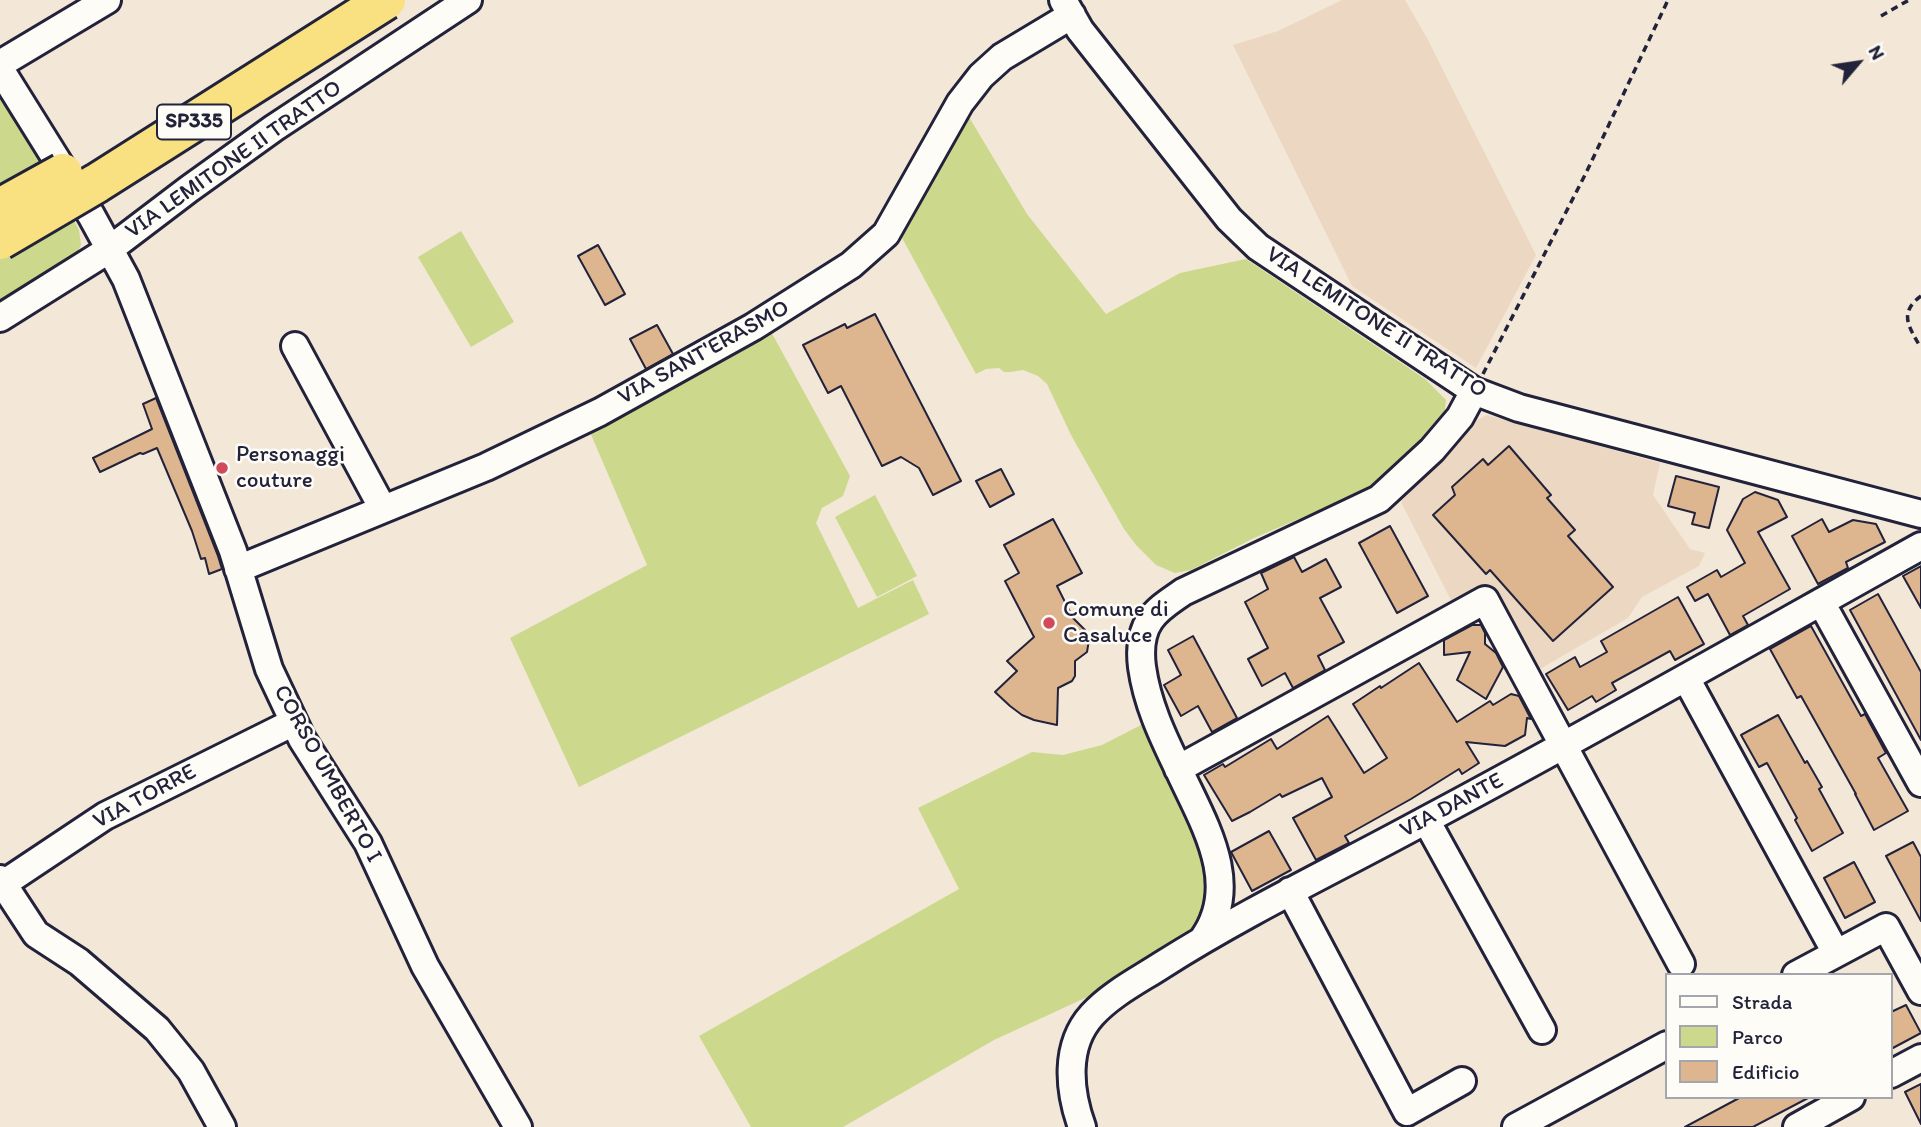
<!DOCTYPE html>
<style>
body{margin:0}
#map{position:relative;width:1921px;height:1127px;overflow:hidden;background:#f3e7d8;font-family:Itim,sans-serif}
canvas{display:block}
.legend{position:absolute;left:1665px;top:973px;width:228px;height:126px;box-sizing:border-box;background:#fdfcf7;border:2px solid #a5a5ac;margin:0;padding:9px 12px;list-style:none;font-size:21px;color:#22223b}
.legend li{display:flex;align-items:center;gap:14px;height:35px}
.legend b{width:35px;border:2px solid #a5a5ac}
.north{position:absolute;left:1823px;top:28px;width:70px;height:70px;-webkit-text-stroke:5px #fdfcf7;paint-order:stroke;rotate:61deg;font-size:19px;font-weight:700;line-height:28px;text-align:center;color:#22223b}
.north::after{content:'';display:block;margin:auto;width:24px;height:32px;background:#22223b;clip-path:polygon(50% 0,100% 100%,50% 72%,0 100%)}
</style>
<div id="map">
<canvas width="1921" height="1127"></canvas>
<ul class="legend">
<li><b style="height:9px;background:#fdfcf7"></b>Strada</li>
<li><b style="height:19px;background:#ccd98c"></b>Parco</li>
<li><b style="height:19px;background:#ddb58e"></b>Edificio</li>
</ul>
<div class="north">N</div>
</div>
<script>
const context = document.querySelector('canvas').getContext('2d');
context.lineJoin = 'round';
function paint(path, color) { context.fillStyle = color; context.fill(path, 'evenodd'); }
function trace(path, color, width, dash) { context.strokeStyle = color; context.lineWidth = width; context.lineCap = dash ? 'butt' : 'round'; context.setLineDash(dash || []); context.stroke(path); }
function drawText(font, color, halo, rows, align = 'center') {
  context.font = font + ' Itim,sans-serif'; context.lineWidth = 5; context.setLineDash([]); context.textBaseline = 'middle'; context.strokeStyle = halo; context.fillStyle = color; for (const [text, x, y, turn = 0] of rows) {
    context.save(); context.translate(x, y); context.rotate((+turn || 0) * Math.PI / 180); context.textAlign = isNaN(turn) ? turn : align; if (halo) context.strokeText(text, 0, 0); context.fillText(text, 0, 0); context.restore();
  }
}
paint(new Path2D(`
 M1342,0H1405L1427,38L1536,255L1476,368L1352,286L1233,45L1278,31Z
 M1487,415L1660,463L1653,495L1690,549L1705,553L1699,566L1642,597L1628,618L1540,669L1496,589L1456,610L1401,502L1475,421Z`), '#ecd8c2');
paint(new Path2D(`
 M0,90L41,157L79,230L81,245L73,260L0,305Z
 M969,117L1027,214L1106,314L1180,273L1246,259L1425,379L1446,400L1444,418L1387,475L1369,489L1254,538L1191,570L1175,573L1156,565L1136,545L1124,529L1071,435L1047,384L1038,376L1023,370L1010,372H1004L999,368L986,369L976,374L901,236Z
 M461,231L514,322L471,347L418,257Z
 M769,328L850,476L843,496L822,508L816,523L858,608L913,580L929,614L579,787L510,638L647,565L589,430Z
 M875,495L917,576L877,597L835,517Z
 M1145,723L1197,832L1205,863L1208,895L1203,917L1195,932L1111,986L994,1040L843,1127H751L699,1036L959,889L918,808L1032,752L1063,755L1102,745Z`), '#ccd98c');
const building = new Path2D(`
 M598,245L625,294L605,305L578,256Z
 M875,314L961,481L933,495L919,468L901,457L882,466L841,386L828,393L803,345L845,324L847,328Z
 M657,325L673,354L646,369L630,339Z
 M156,398L218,556L222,569L209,574L205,558L201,559L192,531L157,448L143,454L140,453L100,472L93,458L152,429L143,404Z
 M1509,446L1551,495L1547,498L1575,530L1568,536L1613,587L1553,641L1490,570L1486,574L1433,515L1455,495L1452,487L1483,459L1488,465Z
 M1001,469L1014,494L990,507L976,481Z
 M1676,476L1719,487L1709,528L1692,524L1695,513L1668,506Z
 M1755,492L1778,500L1787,517L1758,532L1790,589L1743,616L1748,625L1730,635L1708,594L1695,601L1687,587L1717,570L1721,577L1745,563L1727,530L1743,499Z
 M1053,519L1082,573L1057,586L1073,618L1085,630L1089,640L1087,652L1075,661V676L1072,681L1058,688L1057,725L1034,720L1022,715L1010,706L995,692L1017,671L1007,661L1034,637L1005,581L1019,573L1004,545Z
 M1822,519L1829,532L1853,520L1876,524L1885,542L1846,562L1848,568L1818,584L1792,536Z
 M1390,526L1428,596L1397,613L1359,543Z
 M1294,557L1302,572L1326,559L1341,587L1320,598L1344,642L1318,656L1325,670L1293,688L1285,673L1262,686L1248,659L1268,648L1245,602L1268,589L1261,573Z
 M1921,566V608L1903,576Z
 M1878,594L1921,672V740L1850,610Z
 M1678,597L1704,644L1675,660L1670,651L1612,683L1616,690L1596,702L1592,696L1568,710L1546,674L1575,657L1580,667L1607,652L1601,641Z
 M1472,625H1481L1485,633V644L1496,653L1503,667L1486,699L1457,680L1470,652L1444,655V640Z
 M1811,626L1861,716L1865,714L1886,753L1878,758L1908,811L1874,830L1855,794H1856L1801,696L1797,698L1770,649Z
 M1193,636L1237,718L1212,732L1198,706L1181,716L1164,685L1181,675L1168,650Z
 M1419,663L1457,722L1490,701L1493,705L1511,694L1519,696L1531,719L1527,718L1525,735L1505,746L1466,742L1479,763L1462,774L1459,769L1411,799L1345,836L1349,843L1316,860L1293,818L1332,797L1322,778L1282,797L1280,794L1250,812L1232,821L1204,775L1223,764L1225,767L1271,739L1277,749L1328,716L1364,773L1387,758L1353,704L1380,686L1381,688Z
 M1778,715L1805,763L1807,761L1822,787L1819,789L1843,833L1812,851L1795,820L1797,818L1767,763L1759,767L1741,735Z
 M1269,831L1291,870L1252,891L1231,852Z
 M1913,842L1921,857V921L1886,856Z
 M1854,862L1875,902L1845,918L1824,878Z
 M1906,1005L1921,1033L1891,1049V1012Z
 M1921,1084V1124L1905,1092Z
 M1741,1097H1810L1753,1127H1685Z`);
paint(building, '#ddb58e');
trace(building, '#22223b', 2);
const minor = new Path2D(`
 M1063,0L1080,30L1199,181L1229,219L1258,247L1474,391L1519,408L1921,514
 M0,64L107,0
 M0,69L91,215L126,279L233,551L269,669L302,739L368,843L425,966L518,1127
 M0,318L110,249L189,189L274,128L468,0
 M295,346L383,509
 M238,569L486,467L600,412L753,327L851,265L886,234L960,103L981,76L1002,57L1072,15
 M1821,602L1921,783
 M1686,678L1836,953
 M1178,769L1485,600L1681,964
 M1426,820L1542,1030
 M0,879L36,934L79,962L157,1029L191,1071L222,1127
 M0,886L105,816L294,722
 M1290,891L1407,1112L1462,1081
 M1203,939C1243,883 1202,821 1178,768C1162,735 1147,703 1142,667C1140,651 1141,633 1150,620C1158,608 1172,600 1183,592L1379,499L1432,450L1460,417L1474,391
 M1796,975L1886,927L1921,991
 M1891,1074L1921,1058
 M1082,1127C1069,1091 1064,1046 1092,1015C1111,994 1139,980 1162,965C1247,911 1338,868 1426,820C1593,731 1756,638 1921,546
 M1516,1127L1667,1045
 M1797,1127L1851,1097`);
trace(minor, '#22223b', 32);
trace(new Path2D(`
 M1881,16L1909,0
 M1921,296C1898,313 1909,327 1921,348
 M1483,374L1586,173L1668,0`), '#22223b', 3.5, [7, 5]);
trace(minor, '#fdfcf7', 26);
const highwayBridge = new Path2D(`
 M0,208L63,173
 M0,240L97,183L386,0`);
trace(highwayBridge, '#22223b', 44, []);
trace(highwayBridge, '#f9e181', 38);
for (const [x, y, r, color] of [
 [222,468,7,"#d1495b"],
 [1049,623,7,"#d1495b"]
]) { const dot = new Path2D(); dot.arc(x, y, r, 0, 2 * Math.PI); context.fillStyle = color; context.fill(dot); trace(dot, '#fdfcf7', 2.5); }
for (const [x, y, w] of [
 [194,122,74]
]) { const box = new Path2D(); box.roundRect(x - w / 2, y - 17.5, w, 35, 5); context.fillStyle = '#fdfcf7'; context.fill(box); trace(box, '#22223b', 2); }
drawText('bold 21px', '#22223b', null, [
 ["SP335",194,122]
]);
drawText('23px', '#22223b', '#fdfcf7', [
 ["VIA LEMITONE II TRATTO",234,160,-35],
 ["VIA LEMITONE II TRATTO",1376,323,33],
 ["VIA SANT'ERASMO",704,353,-29],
 ["CORSO UMBERTO I",327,774,61],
 ["VIA TORRE",145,797,-28],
 ["VIA DANTE",1452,806,-28]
]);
drawText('23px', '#22223b', '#fdfcf7', [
 ["Personaggi",236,455],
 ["couture",236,481],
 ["Comune di",1063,610],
 ["Casaluce",1063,636]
], 'left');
</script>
